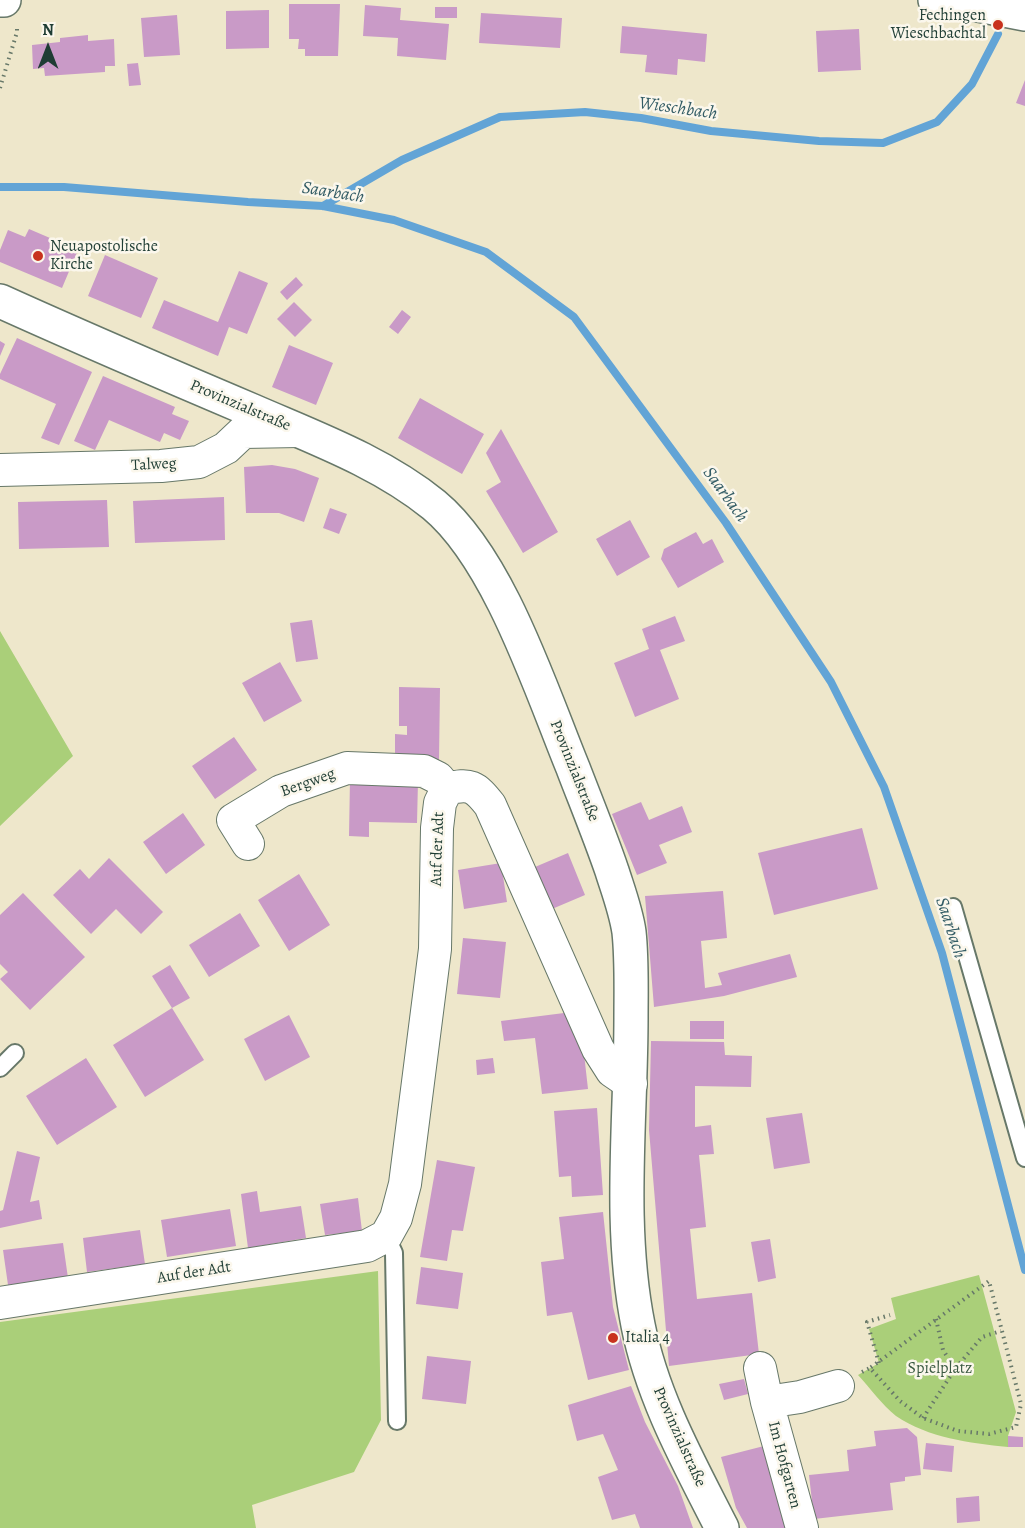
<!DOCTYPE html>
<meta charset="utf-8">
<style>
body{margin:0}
#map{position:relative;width:1025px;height:1528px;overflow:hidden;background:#eee7cb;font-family:Alegreya,serif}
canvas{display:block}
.north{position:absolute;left:18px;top:18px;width:60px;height:60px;-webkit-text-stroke:4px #fbf7ec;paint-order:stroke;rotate:0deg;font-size:16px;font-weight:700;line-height:24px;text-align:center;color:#1f3d34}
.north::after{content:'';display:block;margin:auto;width:21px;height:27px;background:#1f3d34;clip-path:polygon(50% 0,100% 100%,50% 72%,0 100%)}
</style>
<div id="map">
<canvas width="1025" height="1528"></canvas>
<div class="north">N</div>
</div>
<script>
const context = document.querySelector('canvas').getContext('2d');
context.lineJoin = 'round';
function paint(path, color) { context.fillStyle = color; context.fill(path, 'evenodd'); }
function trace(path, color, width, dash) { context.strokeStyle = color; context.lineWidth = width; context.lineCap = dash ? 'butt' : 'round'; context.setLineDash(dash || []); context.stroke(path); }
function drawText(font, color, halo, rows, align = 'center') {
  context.font = font + ' Alegreya,serif'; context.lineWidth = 5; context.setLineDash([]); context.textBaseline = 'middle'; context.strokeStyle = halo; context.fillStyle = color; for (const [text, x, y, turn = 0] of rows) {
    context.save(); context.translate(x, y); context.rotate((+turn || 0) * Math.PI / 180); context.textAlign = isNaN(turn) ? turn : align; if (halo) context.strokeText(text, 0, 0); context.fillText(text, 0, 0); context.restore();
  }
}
paint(new Path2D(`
 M0,631L73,756L0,826Z
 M378,1271L381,1420L354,1472L252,1505L256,1528H0V1322Z
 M979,1275L1016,1412L1008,1436V1447C969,1443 929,1438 896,1416C882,1405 870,1388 858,1375L879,1363L869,1329L896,1319L891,1298Z`), '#aacf79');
trace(new Path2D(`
 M0,187H64L248,202L323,206L394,220L486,252L574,317L726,523L831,682L884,787L942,953L1025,1270
 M323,206L402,160L500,117L585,112L641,118L711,131L819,141L883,143L937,122L972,84L998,34`), '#62a4d6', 8);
paint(new Path2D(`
 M289,4H340L338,56H305V49H298L299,39H289Z
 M365,5L401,8L400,20L449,24L446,60L397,56L398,38L363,36Z
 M435,7H457V18H435Z
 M269,10V48L226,49V11Z
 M481,13L562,18L560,48L479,43Z
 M177,15L180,55L144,57L141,18Z
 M622,26L707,34L705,62L678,59L677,75L645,72L647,55L620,53Z
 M859,29L861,70L818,72L816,31Z
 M88,35V41L114,39L115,66H105V72L45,76L44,68L33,69L32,45L60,42V38Z
 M138,63L141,85L129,86L127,64Z
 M1025,80V106L1016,103Z
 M29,229L78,250L62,288L0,262V250L8,230L25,237Z
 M105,255L158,278L141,318L88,296Z
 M239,271L268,283L247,334L229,327L218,356L152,328L164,300L218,322Z
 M296,277L303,285L287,300L280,292Z
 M294,302L312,320L295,337L277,319Z
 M402,310L411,317L398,334L389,327Z
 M17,338L92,372L59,445L41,438L56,404L0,379V374Z
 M0,341L5,344L0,356Z
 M289,345L333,363L316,405L272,387Z
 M103,376L175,407L172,414L189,421L180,440L164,433L160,442L109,420L95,450L74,441Z
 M420,398L484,434L462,474L398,438Z
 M501,429L558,532L523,553L486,491L501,482L486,453Z
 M272,465L295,469L319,478L304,522L279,513H246L244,467Z
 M224,497L225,540L135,543L133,501Z
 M107,500L109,547L19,549L18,502Z
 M330,508L347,514L339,534L323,528Z
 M630,520L650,557L617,576L596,539Z
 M696,532L703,544L712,539L724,562L678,588L661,559L664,549Z
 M675,616L685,641L660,650L679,699L635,717L614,663L649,649L642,629Z
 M312,620L318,659L296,662L290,623Z
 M280,662L302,701L264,722L242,683Z
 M399,687L440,688L439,760L395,759V734L407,735V726H399Z
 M234,737L257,770L215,799L192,766Z
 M350,779L418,781L417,823L369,822V837L349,836Z
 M641,802L649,820L682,806L692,832L659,845L667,863L637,875L612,814Z
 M183,813L205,845L166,874L143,842Z
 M862,828L878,889L774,915L758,853Z
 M568,853L585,895L552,909L535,867Z
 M109,858L163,912L141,934L116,909L91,934L53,895L80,869L89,879Z
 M501,863L507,902L464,909L458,870Z
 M299,874L330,925L289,951L258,900Z
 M723,891L727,938L701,941L705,988L722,985L718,973L790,954L797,977L724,996L654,1007L645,896Z
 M23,893L85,957L30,1010L0,979L8,972L0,964V915Z
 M240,913L260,946L209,977L189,945Z
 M463,938L506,942L500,998L457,994Z
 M170,965L190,998L172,1008L152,976Z
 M172,1008L204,1060L145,1097L113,1045Z
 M572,1012L583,1045L588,1089L542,1094L535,1038L504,1041L501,1021Z
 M289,1015L310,1057L265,1081L244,1039Z
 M690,1021H724V1039H690Z
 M651,1041L724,1042L725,1055L752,1056L751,1087L695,1086V1127L711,1125L714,1154L699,1155L706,1227L690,1229L697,1299L752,1293L759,1354L669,1366L649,1130Z
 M86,1058L117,1107L57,1145L26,1096Z
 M493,1058L495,1073L477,1075L476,1060Z
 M597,1108L603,1195L572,1197L571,1176L559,1177L554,1111Z
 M802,1113L810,1163L774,1169L766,1118Z
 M17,1151L40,1157L30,1202L39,1200L42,1219L0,1228V1211L3,1210Z
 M437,1160L475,1167L463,1231L452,1230L447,1261L420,1257Z
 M257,1191L260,1212L301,1206L306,1238L248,1248L241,1194Z
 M358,1198L362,1231L325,1235L320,1204Z
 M230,1209L236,1246L167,1257L161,1220Z
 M603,1212L613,1307L629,1370L588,1380L572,1312L547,1316L541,1262L564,1259L559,1217Z
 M140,1230L145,1264L87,1272L83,1238Z
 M770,1239L776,1278L758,1282L751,1242Z
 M63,1243L68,1278L8,1285L3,1250Z
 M421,1267L463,1273L458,1309L416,1304Z
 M427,1356L471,1361L466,1404L422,1399Z
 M744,1379L748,1394L724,1400L719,1384Z
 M631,1386L645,1422L678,1486L693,1528H640L635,1514L612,1520L598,1477L618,1470L603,1434L577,1441L568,1405Z
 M907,1428L917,1437L921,1475L905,1477V1481L890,1483L893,1510L814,1519L809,1475L849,1471L847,1450L876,1446L874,1431Z
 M1008,1436L1023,1437V1447H1008Z
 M926,1443L954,1446L952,1472L923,1469Z
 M764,1446L787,1528H747L736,1508L721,1457Z
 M979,1496L980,1521L957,1523L956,1498Z`), '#c99ac7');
const lane = new Path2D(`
 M953,907L1025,1158
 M0,1068L15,1053
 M386,1236L394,1253L397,1421`);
const street = new Path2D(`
 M0,470L161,466L199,462L226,448L243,432L299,431
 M248,844L233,820L281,791L347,768L424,771L438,778L447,789
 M0,1303L367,1246L386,1236L396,1218L405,1184L435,949L437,828L440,803L447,789C470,783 475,786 490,805L598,1049L612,1071L631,1084
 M760,1368L767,1402L802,1528
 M767,1402L800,1397L838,1386`);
const secondary = new Path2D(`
 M0,0H4
 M935,0L968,3L1025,14
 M0,301C84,339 168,375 253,411C315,438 381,462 434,505C499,559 541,690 573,768C586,802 600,836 612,871C618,890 626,911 629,932C632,960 631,990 631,1018C631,1120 618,1224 638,1325C652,1397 689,1463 722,1528`);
trace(lane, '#677869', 20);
trace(street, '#677869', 34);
trace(secondary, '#677869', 36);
trace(new Path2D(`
 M0,88L17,32V25
 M936,1319L943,1350L955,1369
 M879,1363L867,1322L890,1315
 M862,1372L870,1368L900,1401L923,1418L958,1431L989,1434L1016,1427L1021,1404L989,1281L870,1368
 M923,1418L955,1369L982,1337L1001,1331`), '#677869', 4, [1.5, 4.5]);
trace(lane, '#fff', 16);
trace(street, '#fff', 32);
trace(secondary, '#fff', 33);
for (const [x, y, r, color] of [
 [998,25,6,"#c8321e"],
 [38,256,6,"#c8321e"],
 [613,1338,6,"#c8321e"]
]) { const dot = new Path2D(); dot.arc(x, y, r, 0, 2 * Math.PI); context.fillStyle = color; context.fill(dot); trace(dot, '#fbf7ec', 2); }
drawText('16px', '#1f3d34', '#fbf7ec', [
 ["Fechingen",986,16,"right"],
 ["Wieschbachtal",986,34,"right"],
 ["Neuapostolische",50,247],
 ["Kirche",50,265],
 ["Italia 4",625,1338]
], 'left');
drawText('16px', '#1f3d34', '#fbf7ec', [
 ["Provinzialstraße",240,406,23],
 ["Talweg",154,465,-3],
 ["Provinzialstraße",574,771,68],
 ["Bergweg",308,783,-20],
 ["Auf der Adt",438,849,-88],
 ["Auf der Adt",194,1273,-9],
 ["Provinzialstraße",679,1437,66],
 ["Im Hofgarten",784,1465,75]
]);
drawText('16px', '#3b5a42', '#fbf7ec', [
 ["Spielplatz",940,1369]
]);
drawText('italic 18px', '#335c65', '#fbf7ec', [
 ["Wieschbach",678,109,8],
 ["Saarbach",333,193,9],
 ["Saarbach",725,495,54],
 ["Saarbach",950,928,72]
]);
</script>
